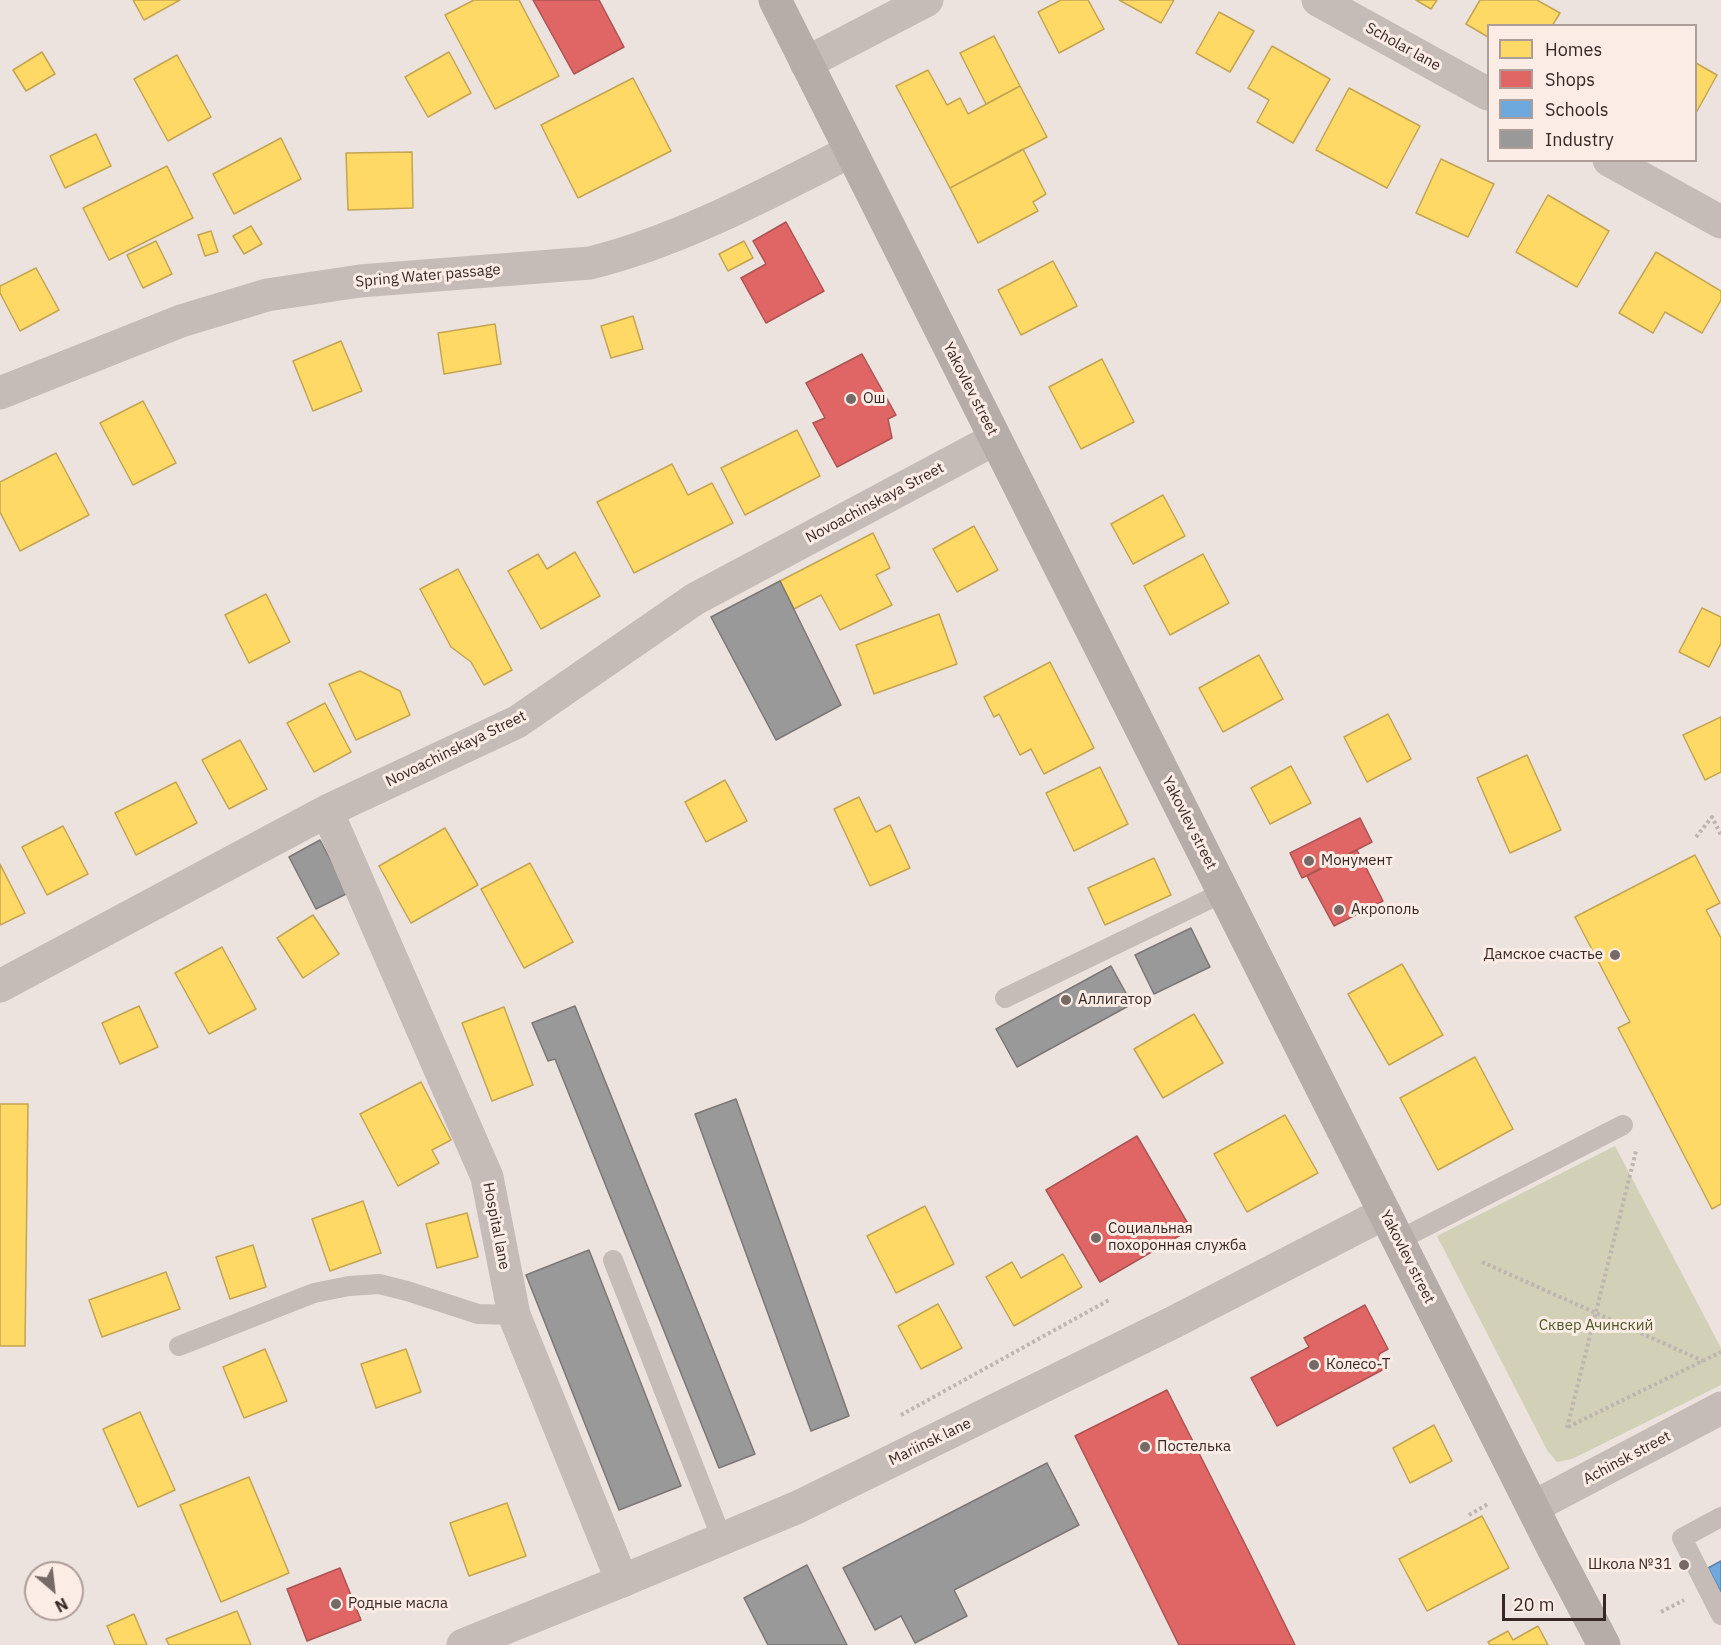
<!DOCTYPE html>
<meta charset="utf-8">
<style>
body{margin:0}
#map{position:relative;width:1721px;height:1645px;overflow:hidden;background:#ede3de;font-family:"IBM Plex Sans",sans-serif}
canvas{display:block}
.legend{position:absolute;left:1487px;top:24px;width:210px;height:138px;box-sizing:border-box;background:#fbede5;border:2px solid #ad9e99;margin:0;padding:8px 10px;list-style:none;font-size:18px;color:#372826}
.legend li{display:flex;align-items:center;gap:12px;height:30px}
.legend b{width:30px;border:2px solid #ad9e99}
.north{position:absolute;left:24px;top:1561px;width:60px;height:60px;box-sizing:border-box;background:#fbede5;border:2px solid #ad9e99;border-radius:50%;rotate:152deg;font-size:16px;font-weight:700;line-height:24px;text-align:center;color:#372826}
.north::after{content:'';display:block;margin:auto;width:21px;height:27px;background:#776966;clip-path:polygon(50% 0,100% 100%,50% 72%,0 100%)}
.scale{position:absolute;left:1502px;top:1594px;width:104px;height:27px;box-sizing:border-box;border:3px solid #372826;border-top:0;padding-left:8px;font-size:18px;line-height:21px;white-space:nowrap;color:#372826;-webkit-text-stroke:4px #fbede5;paint-order:stroke}
</style>
<div id="map">
<canvas width="1721" height="1645"></canvas>
<ul class="legend">
<li><b style="height:16px;background:#ffd966"></b>Homes</li>
<li><b style="height:16px;background:#e06666"></b>Shops</li>
<li><b style="height:16px;background:#6fa8dc"></b>Schools</li>
<li><b style="height:16px;background:#999"></b>Industry</li>
</ul>
<div class="north">N</div>
<div class="scale">20 m</div>
</div>
<script>
const context = document.querySelector('canvas').getContext('2d');
context.lineJoin = 'round';
function paint(path, color) { context.fillStyle = color; context.fill(path, 'evenodd'); }
function trace(path, color, width, dash) { context.strokeStyle = color; context.lineWidth = width; context.lineCap = dash ? 'butt' : 'round'; context.setLineDash(dash || []); context.stroke(path); }
function drawText(font, color, halo, rows, align = 'center') {
  context.font = font + ' "IBM Plex Sans",sans-serif'; context.lineWidth = 6; context.setLineDash([]); context.textBaseline = 'middle'; context.strokeStyle = halo; context.fillStyle = color; for (const [text, x, y, turn = 0] of rows) {
    context.save(); context.translate(x, y); context.rotate((+turn || 0) * Math.PI / 180); context.textAlign = isNaN(turn) ? turn : align; if (halo) context.strokeText(text, 0, 0); context.fillText(text, 0, 0); context.restore();
  }
}
paint(new Path2D(`
 M1615,1146L1721,1348V1385L1572,1459L1557,1462L1547,1450L1437,1236Z`), '#d2d1b7');
const homes = new Path2D(`
 M133,0H180L144,20Z
 M474,0H519L559,76L495,109L445,15Z
 M1061,0H1088L1104,29L1059,53L1038,12Z
 M1119,0H1174L1161,23Z
 M1416,0H1437L1431,9Z
 M1480,0H1537L1560,13L1552,26H1488V37L1466,24Z
 M1219,12L1254,31L1230,72L1196,53Z
 M994,36L1020,86L986,104L960,53Z
 M1272,46L1330,79L1293,143L1257,122L1269,100L1248,88Z
 M42,52L55,74L26,91L13,70Z
 M449,52L471,93L428,117L405,77Z
 M177,55L211,117L168,141L134,79Z
 M1696,63L1717,75L1696,113Z
 M928,70L947,105L960,98L968,114L1020,86L1047,137L950,188L896,86Z
 M633,78L671,151L578,198L541,125Z
 M1349,88L1420,126L1387,188L1316,150Z
 M96,134L111,166L65,188L50,156Z
 M281,138L301,179L234,214L213,174Z
 M1023,149L1046,194L1033,202L1038,211L978,243L950,188Z
 M412,152L413,208L348,210L346,153Z
 M1441,159L1494,184L1468,237L1416,213Z
 M167,166L193,218L109,260L83,208Z
 M1548,195L1609,231L1577,287L1516,252Z
 M251,226L262,244L244,254L233,236Z
 M211,231L218,252L205,256L198,235Z
 M156,241L172,274L143,288L127,255Z
 M744,241L753,258L728,271L719,254Z
 M1656,252L1721,291V300L1702,333L1665,312L1653,333L1619,313Z
 M1053,261L1077,306L1021,335L998,290Z
 M36,268L59,310L20,331L0,293V286Z
 M633,316L643,349L611,358L601,326Z
 M495,324L501,364L444,374L438,333Z
 M341,341L362,391L313,411L293,361Z
 M1102,359L1134,422L1081,449L1049,387Z
 M143,401L176,463L133,485L100,423Z
 M797,430L820,476L745,515L721,468Z
 M56,453L89,515L20,551L0,512V482Z
 M672,464L688,495L712,483L733,523L634,573L597,502Z
 M1163,495L1185,536L1133,564L1111,524Z
 M974,526L998,570L957,592L933,549Z
 M873,533L890,568L876,575L892,605L840,630L821,595L794,609L780,581Z
 M575,552L600,596L541,629L508,571L538,554L547,569Z
 M1203,554L1229,603L1170,635L1144,586Z
 M458,569L512,670L484,685L471,662L451,647L420,589Z
 M266,594L290,642L249,663L225,615Z
 M1702,608L1721,617V643L1709,667L1679,652Z
 M939,614L957,664L874,694L856,645Z
 M1259,655L1283,699L1223,732L1199,688Z
 M1050,662L1094,748L1044,774L1031,749L1020,755L999,714L994,717L984,697Z
 M360,671L400,691L410,715L356,740L329,684Z
 M325,703L351,752L314,772L287,723Z
 M1388,714L1411,759L1367,782L1344,737Z
 M1721,717V772L1705,780L1683,735Z
 M240,740L267,789L229,809L202,760Z
 M1527,755L1561,830L1510,853L1477,778Z
 M1291,766L1311,803L1270,824L1251,788Z
 M1100,767L1128,824L1074,851L1046,793Z
 M725,780L747,821L706,842L685,802Z
 M176,782L197,823L136,855L115,813Z
 M859,797L876,832L890,825L910,868L870,886L834,809Z
 M63,826L88,874L47,895L22,847Z
 M445,828L478,885L411,923L379,866Z
 M1695,855L1720,903L1706,910L1721,938V1204L1712,1209L1618,1028L1630,1022L1575,917Z
 M1154,858L1171,895L1105,925L1088,888Z
 M530,863L573,942L524,968L481,889Z
 M0,864L25,913L0,925Z
 M313,915L339,954L303,978L277,938Z
 M222,947L256,1009L209,1034L175,973Z
 M1402,964L1443,1035L1389,1065L1348,994Z
 M139,1006L158,1047L120,1064L102,1023Z
 M504,1007L533,1085L492,1101L462,1023Z
 M1194,1014L1223,1063L1163,1098L1134,1049Z
 M1475,1057L1513,1129L1438,1170L1400,1098Z
 M421,1082L451,1140L432,1150L439,1163L398,1186L360,1114Z
 M0,1104H28L25,1346H0Z
 M1285,1115L1318,1173L1247,1212L1214,1154Z
 M363,1201L381,1253L330,1271L312,1219Z
 M925,1206L954,1264L896,1293L867,1236Z
 M467,1213L478,1257L437,1268L426,1224Z
 M253,1245L266,1287L230,1299L216,1257Z
 M1063,1254L1082,1287L1014,1326L986,1277L1012,1262L1021,1278Z
 M166,1272L180,1309L102,1337L89,1300Z
 M938,1304L962,1348L921,1369L898,1326Z
 M265,1349L287,1401L244,1418L223,1367Z
 M406,1349L421,1392L376,1408L361,1364Z
 M140,1412L175,1490L138,1507L103,1429Z
 M1434,1425L1452,1461L1410,1483L1393,1448Z
 M249,1477L289,1573L221,1602L180,1505Z
 M507,1503L526,1556L469,1576L450,1523Z
 M1482,1516L1509,1568L1427,1611L1399,1559Z
 M237,1611L251,1645H169L166,1639Z
 M134,1614L147,1645H115L107,1626Z
 M1538,1626L1548,1645H1490L1488,1642L1508,1631L1513,1640Z`);
paint(homes, '#ffd966');
trace(homes, '#c3a453', 1.5);
const shops = new Path2D(`
 M533,0H599L624,47L574,74Z
 M786,222L824,291L766,323L741,278L766,264L753,241Z
 M862,354L896,415L888,419L892,438L837,467L813,423L825,418L806,383Z
 M1360,818L1372,842L1302,878L1290,853Z
 M1357,850L1383,901L1334,926L1307,876Z
 M1137,1136L1191,1229L1100,1282L1046,1190Z
 M1365,1305L1388,1349L1379,1354L1386,1368L1277,1426L1251,1378L1309,1347L1304,1338Z
 M1167,1390L1249,1552L1295,1645H1179L1142,1570L1075,1436Z
 M340,1568L361,1620L307,1641L287,1589Z`);
paint(shops, '#e06666');
trace(shops, '#ad5353', 1.5);
const schools = new Path2D(`
 M1721,1561V1592L1708,1568Z`);
paint(schools, '#6fa8dc');
trace(schools, '#5e82a5', 1.5);
const industry = new Path2D(`
 M780,581L841,705L776,740L711,617Z
 M320,840L348,893L316,909L289,857Z
 M1191,928L1210,967L1154,994L1135,955Z
 M1111,966L1132,1004L1017,1067L996,1029Z
 M575,1006L755,1454L719,1468L555,1059L548,1061L532,1023Z
 M736,1099L849,1416L811,1431L695,1114Z
 M589,1250L681,1486L619,1510L526,1275Z
 M1047,1463L1079,1525L954,1590L967,1616L915,1643L901,1616L875,1630L843,1568Z
 M807,1565L847,1645H768L744,1598Z`);
paint(industry, '#999');
trace(industry, '#7c7776', 1.5);
trace(new Path2D(`
 M1696,837L1712,817L1721,835
 M1482,1262L1703,1361
 M901,1415L1109,1300
 M1568,1427L1721,1352
 M1567,1428L1636,1151
 M1469,1515L1488,1504
 M1661,1612L1684,1600`), '#beb4b0', 4, [3, 3]);
trace(new Path2D(`
 M1005,998L1224,892
 M1399,1240L1623,1125
 M613,1260L722,1539
 M179,1346L314,1293L349,1286L379,1284L407,1291L478,1314L514,1315
 M1721,1517L1682,1538L1721,1615`), '#c6bcb7', 20);
trace(new Path2D(`
 M1318,0L1488,94
 M1609,160L1721,222
 M0,393L181,321L267,295L360,281L590,263C680,241 768,193 851,151
 M327,811L487,1177L514,1315L622,1581
 M0,986L327,811L517,722L695,599L995,439
 M1533,1507L1721,1408`), '#c6bcb7', 33);
trace(new Path2D(`
 M806,63L927,0
 M463,1645L622,1581L798,1507L1174,1322L1385,1213`), '#c6bcb7', 33);
trace(new Path2D(`
 M775,0L1554,1550L1604,1645`), '#b6aca8', 33);
for (const [x, y, r, color] of [
 [851,399,6,"#776966"],
 [1309,861,6,"#776966"],
 [1339,910,6,"#776966"],
 [1615,955,6,"#776966"],
 [1066,1000,6,"#776966"],
 [1096,1238,6,"#776966"],
 [1314,1365,6,"#776966"],
 [1145,1447,6,"#776966"],
 [1684,1565,6,"#776966"],
 [336,1604,6,"#776966"]
]) { const dot = new Path2D(); dot.arc(x, y, r, 0, 2 * Math.PI); context.fillStyle = color; context.fill(dot); trace(dot, '#fbede5', 2); }
drawText('15px', '#372826', '#fbede5', [
 ["Scholar lane",1403,47,29],
 ["Spring Water passage",428,276,-5],
 ["Yakovlev street",970,389,63],
 ["Novoachinskaya Street",875,503,-28],
 ["Novoachinskaya Street",456,749,-26],
 ["Yakovlev street",1189,823,63],
 ["Hospital lane",496,1226,79],
 ["Yakovlev street",1407,1257,63],
 ["Mariinsk lane",930,1442,-26],
 ["Achinsk street",1627,1458,-28]
]);
drawText('15px', '#372826', '#fbede5', [
 ["Ош",863,399],
 ["Монумент",1321,861],
 ["Акрополь",1351,910],
 ["Дамское счастье",1603,955,"right"],
 ["Аллигатор",1078,1000],
 ["Социальная",1108,1229],
 ["похоронная служба",1108,1246],
 ["Колесо-Т",1326,1365],
 ["Постелька",1157,1447],
 ["Школа №31",1672,1565,"right"],
 ["Родные масла",348,1604]
], 'left');
drawText('15px', '#4e5727', '#fbede5', [
 ["Сквер Ачинский",1596,1326]
]);
</script>
